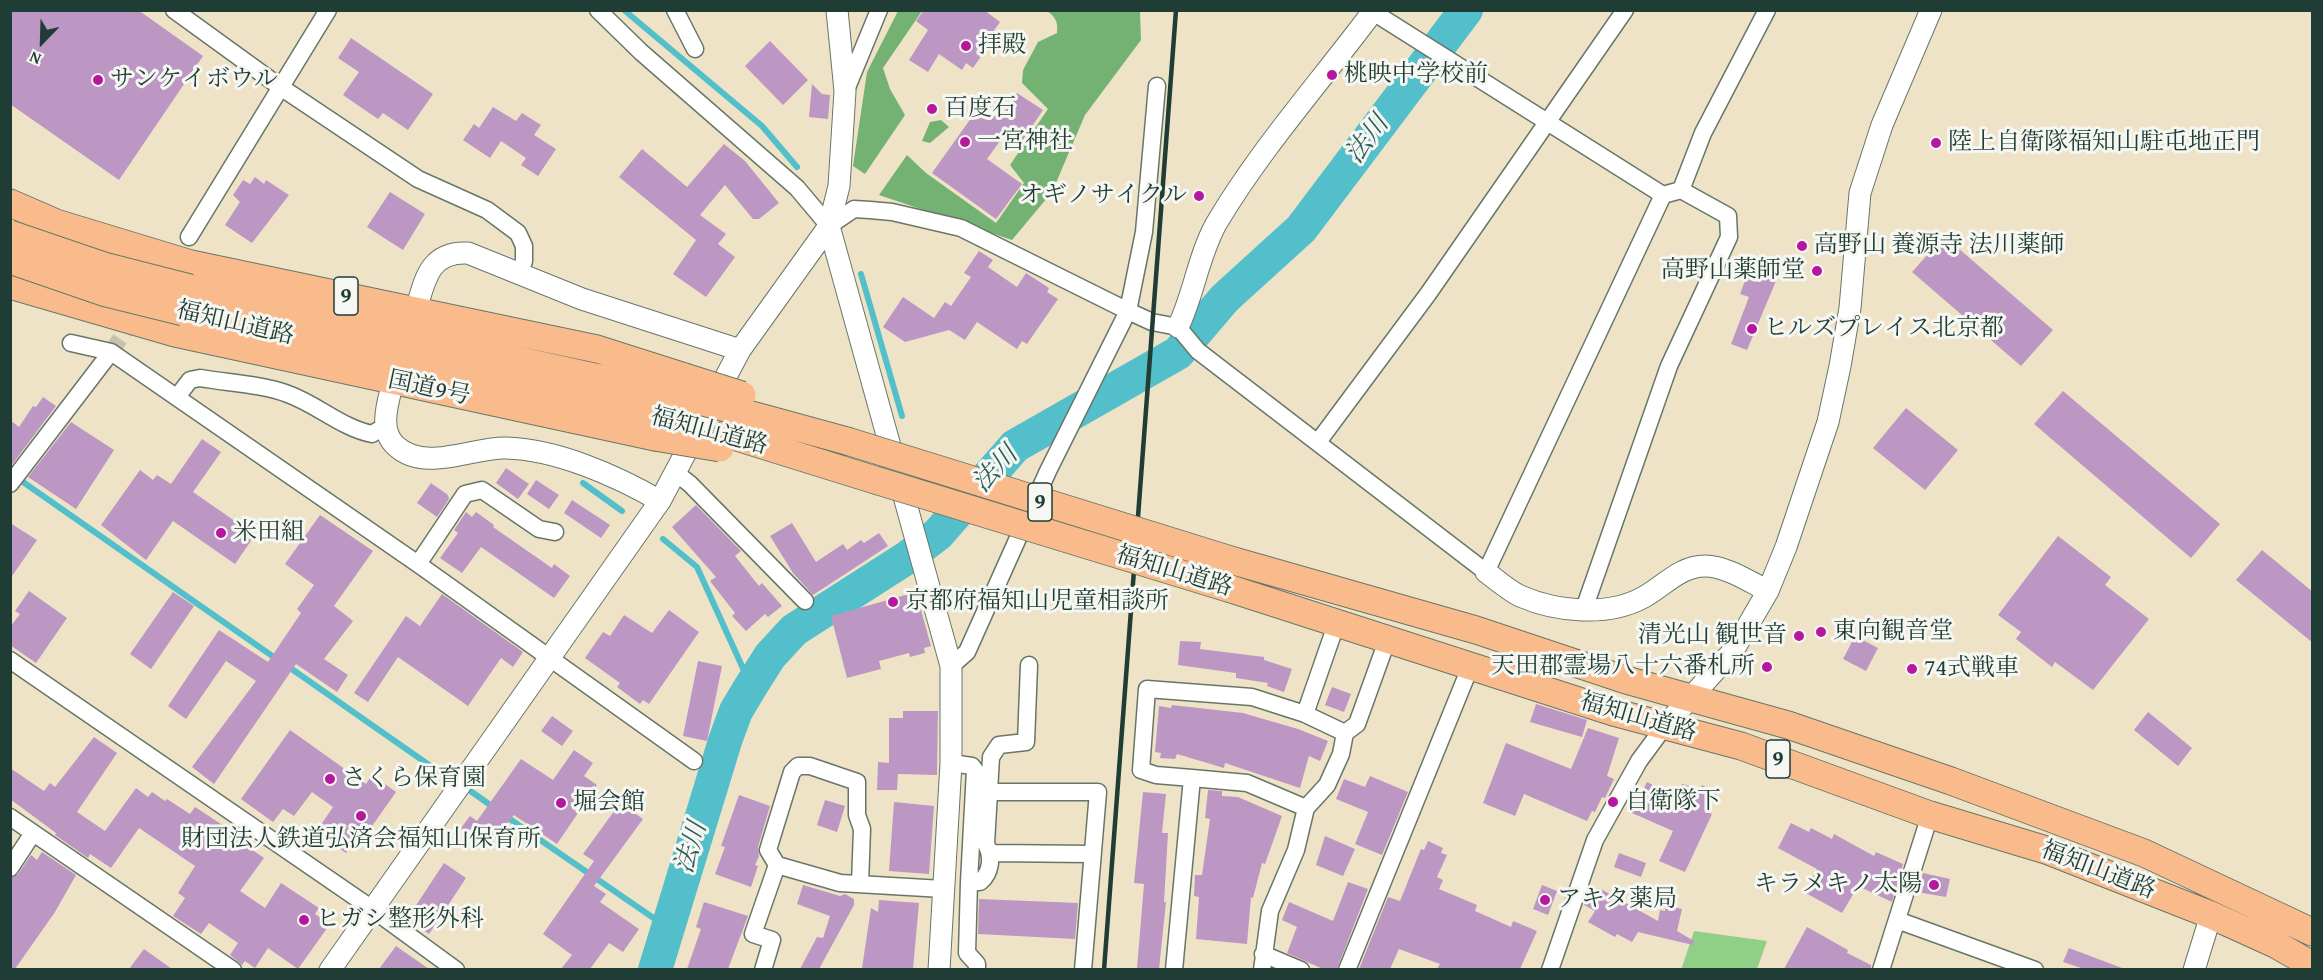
<!DOCTYPE html>
<meta charset="utf-8">
<style>
body{margin:0}
#map{position:relative;width:2323px;height:980px;overflow:hidden;background:#eee3c7;font-family:"Gentium Book Plus",serif}
canvas{display:block}
.frame{position:absolute;inset:0;border:12px solid #1f3d34;pointer-events:none}
.north{position:absolute;left:12px;top:12px;width:60px;height:60px;-webkit-text-stroke:4px #f6f6f2;paint-order:stroke;rotate:203deg;font-size:16px;font-weight:700;line-height:24px;text-align:center;color:#1f3d34}
.north::after{content:'';display:block;margin:auto;width:21px;height:27px;background:#1f3d34;clip-path:polygon(50% 0,100% 100%,50% 72%,0 100%)}
</style>
<div id="map">
<canvas width="2323" height="980"></canvas>
<div class="frame"></div>
<div class="north">N</div>
</div>
<script>
const context = document.querySelector('canvas').getContext('2d');
context.lineJoin = 'round';
function paint(path, color) { context.fillStyle = color; context.fill(path, 'evenodd'); }
function trace(path, color, width, dash) { context.strokeStyle = color; context.lineWidth = width; context.lineCap = dash ? 'butt' : 'round'; context.setLineDash(dash || []); context.stroke(path); }
function drawText(font, color, halo, rows, align = 'center') {
  context.font = font + ' "Gentium Book Plus","Noto Serif JP",serif'; context.lineWidth = 6; context.setLineDash([]); context.textBaseline = 'middle'; context.strokeStyle = halo; context.fillStyle = color; for (const [text, x, y, turn = 0] of rows) {
    context.save(); context.translate(x, y); context.rotate((+turn || 0) * Math.PI / 180); context.textAlign = isNaN(turn) ? turn : align; if (halo) context.strokeText(text, 0, 0); context.fillText(text, 0, 0); context.restore();
  }
}
paint(new Path2D(`
 M1694,931L1767,941L1757,969L1681,970Z`), '#90cf86');
paint(new Path2D(`
 M898,11H922L883,68L890,89L905,115L865,174L853,166L867,72Z
 M1047,11H1140L1141,40L1085,115L1052,192L1012,240L879,195L907,155L926,173L996,223L1024,183L1010,165L1048,109L1022,83L1023,70L1038,42L1057,33C1058,22 1056,17 1047,11Z
 M941,120L949,127L930,143L922,141L930,122Z`), '#74b273');
trace(new Path2D(`
 M624,10L762,126L797,167
 M861,274L902,416
 M23,482L278,660
 M583,483L622,511
 M934,528L938,534
 M663,539L697,567L751,686
 M286,665L442,774
 M469,790L496,809
 M504,815L668,928`), '#52bfcb', 6);
trace(new Path2D(`
 M655,970L725,741L736,711L751,686L770,656L794,630L908,557L938,534L1015,446L1178,353L1225,298L1301,229L1466,10`), '#52bfcb', 34);
paint(new Path2D(`
 M10,10H138L203,56L119,180L10,104Z
 M924,10H984L1000,22L985,43L989,45L973,68L966,63L962,70L939,54L928,72L909,60L928,30L916,21Z
 M351,38L433,94L408,130L383,113L378,119L343,95L359,72L338,58Z
 M770,41L808,80L783,105L745,66Z
 M812,84L822,94L830,95L828,119L809,117Z
 M1017,93L1043,110L1020,144L1005,134L987,159L1022,184L996,219L932,173L974,114L971,112L1001,117Z
 M493,107L516,121L522,113L541,125L534,135L556,149L538,176L521,165L526,158L501,141L490,158L463,140L474,124L479,128Z
 M724,144L745,161L779,203L759,219H753L725,185L700,215L726,234L718,244L735,257L706,297L673,274L696,240L619,177L642,149L687,187Z
 M255,177L264,184L266,180L289,195L252,243L225,225L240,202L233,195L243,180L250,184Z
 M390,192L425,214L403,250L367,227Z
 M1944,236L2053,330L2021,366L1912,272Z
 M979,251L993,260L988,267L1017,287L1026,273L1049,288L1047,292L1058,299L1027,344L1022,341L1017,349L977,322L965,340L949,330L905,342L883,327L903,297L934,318L945,302L951,306L971,277L964,273Z
 M1749,270L1776,281L1747,350L1731,344L1749,297L1740,294Z
 M2063,391L2220,524L2191,558L2034,424Z
 M43,397L56,406L11,466L10,420L19,427L33,406L36,407Z
 M1906,408L1958,450L1925,490L1873,448Z
 M71,422L114,450L76,509L28,477Z
 M202,439L221,452L193,492L255,535L235,564L173,521L146,560L101,525L140,470L153,480L157,475L171,484Z
 M506,468L529,484L518,499L496,483Z
 M536,480L559,495L549,509L527,494Z
 M431,483L448,495L449,499L437,517L417,503Z
 M572,500L610,525L601,538L564,513Z
 M696,505L741,551L735,556L759,586L762,583L782,606L768,617L765,614L746,631L732,616L735,613L710,581L716,577L672,527Z
 M466,512L472,517L476,512L494,525L493,527L552,568L554,564L570,576L554,598L481,547L462,573L440,558L458,533L454,530Z
 M320,515L373,551L334,606L353,621L324,659L348,675L337,692L296,664L214,784L192,767L256,681L226,661L186,719L168,706L219,630L268,662L301,613L297,609L314,585L285,564Z
 M10,523L37,540L10,579Z
 M792,523L816,562L843,544L847,550L861,540L864,543L879,533L888,546L813,595L793,573L770,536Z
 M2058,536L2111,577L2105,585L2149,619L2093,690L2055,662L2052,667L2016,639L2021,632L1998,615Z
 M2262,550L2313,592V643L2236,580Z
 M29,591L67,618L36,663L10,645V627L20,614L15,611Z
 M173,592L194,606L151,669L130,654Z
 M916,592L931,646L924,648L925,653L910,657L909,653L879,661L881,669L847,678L831,616Z
 M442,594L523,652L513,667L501,658L468,706L398,657L368,702L354,693L406,616L420,626Z
 M669,610L699,632L649,704L643,700L640,704L617,687L620,683L585,658L603,632L610,636L624,615L652,633Z
 M1855,636L1878,648L1866,671L1843,659Z
 M1180,641L1201,642L1200,649L1264,657V660L1292,669L1284,692L1267,686L1268,683L1236,678V673L1178,665Z
 M698,661L722,666L707,741L683,736Z
 M1332,687L1351,694L1344,712L1325,705Z
 M1536,704L1587,720L1582,737L1530,722Z
 M1172,705L1243,713L1298,729L1328,741L1320,761L1309,756L1300,788L1225,763L1224,768L1177,754L1175,759L1160,758L1161,753L1155,752L1159,706L1171,708Z
 M903,711H938L937,775L898,774L897,790H877L878,762L889,763V718H903Z
 M2148,712L2192,748L2178,766L2134,730Z
 M552,716L573,731L562,746L541,731Z
 M1588,728L1619,738L1607,776L1614,779L1605,798L1602,797L1595,812L1592,811L1587,821L1524,794L1515,816L1483,803L1506,743L1571,769Z
 M290,730L366,784L372,775L396,792L370,829L365,826L346,853L316,832L333,807L312,792L294,816L283,809L273,822L241,799Z
 M94,737L117,753L77,812L105,831L136,788L148,797L152,792L165,801L167,799L190,814L195,807L247,841L244,844L264,858L240,891L265,908L281,883L319,908L315,914L330,924L298,969L268,948L255,968L245,961L242,965L230,955L238,943L209,923L201,934L173,916L185,898L178,893L195,866L139,828L111,868L90,854L88,858L55,835L56,833L10,799V768L44,791L50,783L55,787Z
 M574,750L593,763L584,776L597,785L557,844L514,815L488,848L461,828L470,816L477,821L521,759L553,780Z
 M1370,776L1408,792L1382,855L1355,844L1368,812L1336,799L1344,779L1365,787Z
 M1647,782L1675,796L1682,784L1700,789L1702,785L1717,793L1707,812L1712,814L1685,872L1659,861L1673,831L1632,813Z
 M1208,790L1222,791V796L1238,797L1282,816L1265,864L1262,863L1253,898L1251,897L1247,944L1196,939L1199,897L1194,896L1195,875H1202L1210,819L1205,818Z
 M1143,792L1166,794L1162,833H1168L1164,902H1166L1159,969H1137L1144,884L1134,883Z
 M739,795L770,806L758,847L759,856L755,865L758,866L751,887L715,874L725,847L721,846Z
 M825,800L845,806L837,832L817,825Z
 M894,802L934,806L929,874L889,871Z
 M620,803L643,819L594,886L606,894L600,902L639,929L623,952L609,943L590,969H561L572,955L543,934L594,861L583,854Z
 M1791,823L1809,832L1811,828L1832,839L1834,834L1874,856L1876,852L1903,864L1892,902L1858,886L1842,913L1804,892L1817,869L1778,848Z
 M1325,836L1355,849L1343,876L1316,865Z
 M1428,841L1443,848L1441,853L1447,855L1437,877L1443,880L1439,889L1477,905L1475,911L1511,927L1513,921L1537,931L1520,969H1437L1440,964L1399,949L1390,969H1359L1388,897L1400,901L1421,849L1424,850Z
 M42,852L76,875L55,912L15,969H10V878L18,874L31,855L37,860Z
 M1619,853L1646,863L1641,877L1614,867Z
 M444,863L466,878L429,934L407,919Z
 M1923,873L1950,879L1946,897L1917,892Z
 M1348,882L1368,889L1337,969H1323L1287,953L1297,927L1282,920L1289,902L1333,921Z
 M803,885L840,896L845,894L854,899V905L819,969H800L817,937L823,938L830,916L797,904Z
 M1542,885L1557,891L1548,915L1533,909Z
 M1593,888H1599L1658,921L1660,910L1665,911L1666,905L1682,909L1677,931L1694,941L1693,945L1638,932L1632,942L1617,934L1615,937L1588,922L1595,911L1584,905Z
 M979,899L1078,903L1075,939L978,934Z
 M879,900L919,903L913,969L862,968L871,908L878,912Z
 M704,902L748,916L728,969H687L701,929L696,927Z
 M1807,927L1848,950L1847,953L1871,965V969H1784Z
 M396,946L429,969H379Z
 M2069,948L2122,968L2121,969H2084L2063,962Z
 M144,949L172,969H129Z`), '#bc97c4');
trace(new Path2D(`
 M111,352L136,315`), '#c5c2aa', 16, [16, 8]);
const minor = new Path2D(`
 M174,10L279,86L418,179L487,210L518,233L524,246V261L520,272
 M598,10L641,52L797,188L829,226L854,209L870,210L892,212L961,228L1128,311L1152,322L1178,327L1198,351L1486,572L1663,195
 M675,10L695,49
 M1373,12L1663,195L1681,190L1703,133L1767,10
 M846,90L879,10
 M189,237L328,10
 M71,343L111,352L418,564L694,761
 M177,397L190,380L200,378C228,383 261,384 288,394C318,405 342,428 372,434L385,426
 M1318,442L1428,294L1625,10
 M676,473L690,484L805,601
 M10,484L111,352
 M418,564L465,494L482,490L539,529L555,532
 M1584,609L1669,366L1729,237L1728,216L1681,190
 M10,660L371,908L456,970
 M951,666L967,652L1048,471L1128,311L1144,232L1157,86
 M1305,714L1337,622
 M951,763L972,766L975,770L969,882
 M1192,778L1156,775L1141,770L1147,689L1252,697L1305,714L1345,733
 M990,792H1098L1083,970
 M10,817L233,970
 M991,853L1091,854
 M10,868L33,833
 M860,884L862,829L857,815V782L810,766H798L792,772L768,850L777,865L840,883L943,889
 M1897,920L2035,970
 M1263,954L1301,970
 M763,970L772,940L753,934L777,865
 M977,970V964L967,953L969,882H980C991,873 993,857 986,844L991,757L999,745L1026,742L1029,665
 M1174,970L1192,778L1247,783L1306,808
 M1262,970L1270,911L1296,850L1306,808L1327,785L1341,754L1345,733L1357,724L1388,638
 M1347,970L1471,665
 M1550,970L1595,840L1639,761L1664,727
 M1881,970L1930,815`);
const tertiary = new Path2D(`
 M829,226L951,666V763L939,970
 M416,310C425,280 429,251 468,253L582,299L740,350
 M1178,327C1194,294 1198,257 1216,224C1261,148 1321,81 1374,10
 M393,382C388,402 378,430 396,446C425,473 472,447 506,448C556,449 617,476 660,501
 M1486,572C1497,580 1508,590 1520,596C1557,612 1608,617 1644,597C1664,586 1680,566 1705,566C1726,566 1750,582 1768,591
 M1664,727L1733,651L1768,591L1786,547L1828,422L1840,366L1850,308L1860,193L1882,125L1931,10
 M330,970L660,501L740,350L829,226L839,186L845,91L837,10
 M2194,970L2211,915`);
const trunk = new Path2D(`
 M10,203L56,223L191,264L597,349L685,377
 M10,285L175,333L655,437
 M190,288L676,395
 M183,312L663,419
 M737,411L847,441
 M727,434L875,480
 M1234,561L1476,630L1626,680L1788,725L1951,781L2144,853L2312,932
 M1231,589L1613,712L1741,746L1930,815L2046,850L2211,915L2275,944L2312,965`);
trace(minor, '#677767', 19);
trace(tertiary, '#677767', 23);
trace(trunk, '#677767', 29);
trace(minor, '#fff', 16);
trace(tertiary, '#fff', 21);
trace(trunk, '#fabb8c', 27);
trace(new Path2D(`
 M1104,970C1130,650 1150,330 1176,10`), '#1f3d34', 4.5);
const trunkBridge = new Path2D(`
 M10,234L104,266L190,288
 M10,260L106,293L183,312
 M685,377L742,395
 M676,395L737,411
 M655,437L720,448
 M847,441L1234,561
 M875,480L1231,589`);
trace(trunkBridge, '#677767', 29, []);
trace(trunkBridge, '#fabb8c', 27);
for (const [x, y, r, color] of [
 [966,46,6,"#b5179e"],
 [1332,75,6,"#b5179e"],
 [98,80,6,"#b5179e"],
 [932,109,6,"#b5179e"],
 [965,142,6,"#b5179e"],
 [1936,143,6,"#b5179e"],
 [1199,196,6,"#b5179e"],
 [1802,246,6,"#b5179e"],
 [1817,271,6,"#b5179e"],
 [1752,329,6,"#b5179e"],
 [221,533,6,"#b5179e"],
 [893,602,6,"#b5179e"],
 [1821,632,6,"#b5179e"],
 [1799,636,6,"#b5179e"],
 [1767,667,6,"#b5179e"],
 [1912,669,6,"#b5179e"],
 [330,779,6,"#b5179e"],
 [1613,802,6,"#b5179e"],
 [561,803,6,"#b5179e"],
 [361,816,6,"#b5179e"],
 [1934,885,6,"#b5179e"],
 [1545,900,6,"#b5179e"],
 [304,920,6,"#b5179e"]
]) { const dot = new Path2D(); dot.arc(x, y, r, 0, 2 * Math.PI); context.fillStyle = color; context.fill(dot); trace(dot, '#f6f6f2', 2); }
for (const [x, y, w] of [
 [346,296,24],
 [1040,502,24],
 [1778,759,24]
]) { const box = new Path2D(); box.roundRect(x - w / 2, y - 19, w, 38, 4.5); context.fillStyle = '#f6f6f2'; context.fill(box); trace(box, '#1f3d34', 1.5); }
drawText('bold 22px', '#1f3d34', null, [
 ["9",346,296],
 ["9",1040,502],
 ["9",1778,759]
]);
drawText('24px', '#1f3d34', '#f6f6f2', [
 ["拝殿",978,46],
 ["桃映中学校前",1344,75],
 ["サンケイボウル",110,80],
 ["百度石",944,109],
 ["一宮神社",977,142],
 ["陸上自衛隊福知山駐屯地正門",1948,143],
 ["オギノサイクル",1187,196,"right"],
 ["高野山 養源寺 法川薬師",1814,246],
 ["高野山薬師堂",1805,271,"right"],
 ["ヒルズプレイス北京都",1764,329],
 ["米田組",233,533],
 ["京都府福知山児童相談所",905,602],
 ["東向観音堂",1833,632],
 ["清光山 観世音",1787,636,"right"],
 ["天田郡霊場八十六番札所",1755,667,"right"],
 ["74式戦車",1924,669],
 ["さくら保育園",342,779],
 ["自衛隊下",1625,802],
 ["堀会館",573,803],
 ["財団法人鉄道弘済会福知山保育所",361,840,"center"],
 ["キラメキノ太陽",1922,885,"right"],
 ["アキタ薬局",1557,900],
 ["ヒガシ整形外科",316,920]
], 'left');
drawText('24px', '#1f3d34', '#f6f6f2', [
 ["福知山道路",235,324,13],
 ["国道9号",429,389,12],
 ["福知山道路",709,432,15],
 ["福知山道路",1174,572,17],
 ["福知山道路",1638,718,16],
 ["福知山道路",2098,871,21]
]);
drawText('italic 26px', '#2c5e5a', '#f6f6f2', [
 ["法川",1368,140,-53],
 ["法川",996,470,-47],
 ["法川",692,848,-73]
]);
</script>
